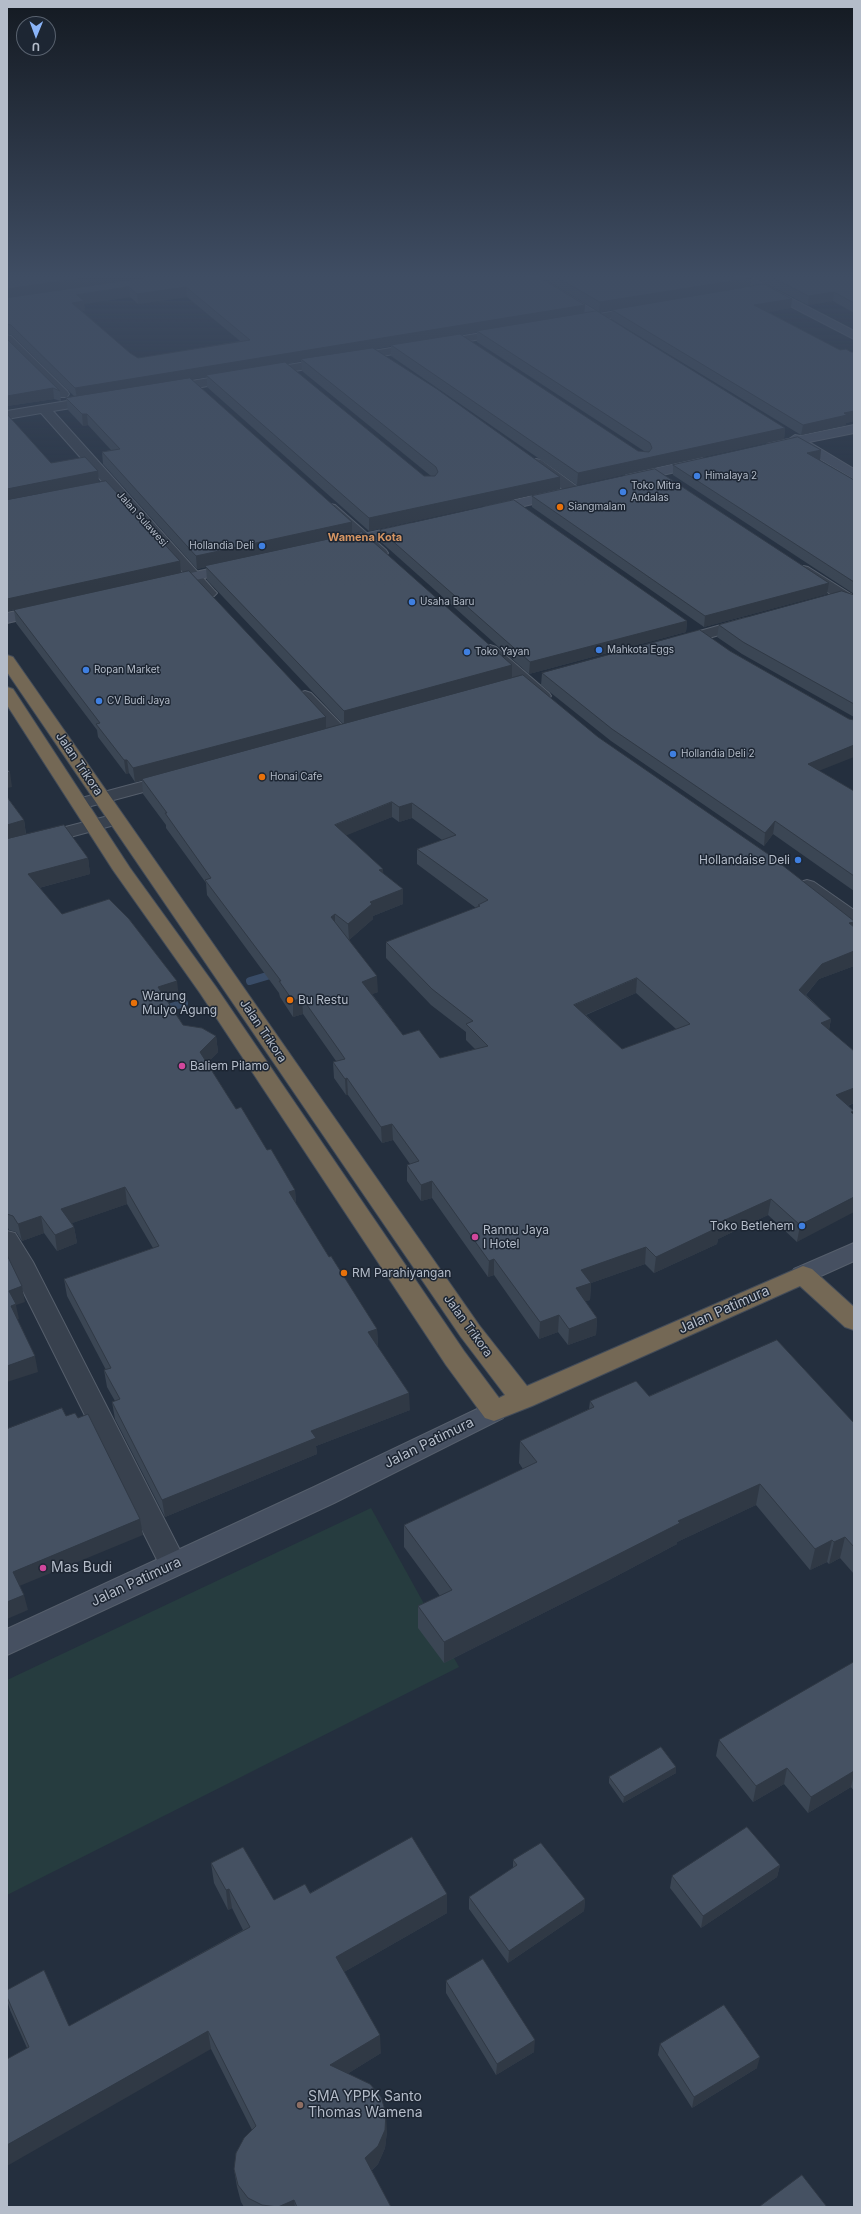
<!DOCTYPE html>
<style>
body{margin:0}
#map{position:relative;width:861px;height:2214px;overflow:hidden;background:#242f3e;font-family:Inter,sans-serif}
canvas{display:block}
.frame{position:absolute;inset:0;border:8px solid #b4bcc9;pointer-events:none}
.north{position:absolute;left:16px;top:16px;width:40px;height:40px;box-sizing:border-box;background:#1d2633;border:1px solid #59626f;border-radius:50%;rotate:181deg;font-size:11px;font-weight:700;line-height:16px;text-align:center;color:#b4bcc9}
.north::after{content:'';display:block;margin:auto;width:14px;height:18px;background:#8ab4f8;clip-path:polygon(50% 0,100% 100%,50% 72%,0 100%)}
</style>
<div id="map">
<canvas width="861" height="2214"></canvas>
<div class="frame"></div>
<div class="north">U</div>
</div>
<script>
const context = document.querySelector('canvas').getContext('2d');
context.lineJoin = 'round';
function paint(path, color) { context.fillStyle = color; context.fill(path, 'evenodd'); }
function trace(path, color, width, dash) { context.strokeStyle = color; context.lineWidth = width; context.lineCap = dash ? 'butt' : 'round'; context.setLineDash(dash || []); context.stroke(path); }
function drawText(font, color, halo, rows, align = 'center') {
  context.font = font + ' Inter,sans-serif'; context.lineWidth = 3; context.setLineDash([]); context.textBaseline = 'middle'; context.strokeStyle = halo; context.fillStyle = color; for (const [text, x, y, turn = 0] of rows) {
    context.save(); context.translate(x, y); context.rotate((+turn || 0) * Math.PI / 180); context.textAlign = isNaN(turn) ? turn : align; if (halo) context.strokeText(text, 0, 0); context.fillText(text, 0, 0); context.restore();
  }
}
paint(new Path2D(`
 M371,1508L459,1667L7,1895V1680Z`), '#263c3f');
trace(new Path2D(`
 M250,981L277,973
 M162,1010L184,1003`), '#394c67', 8);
const street = new Path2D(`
 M640,307L646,310L644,312L575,324L569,321L575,318Z
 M506,329L512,332L510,334L167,393L161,389L167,385Z
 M7,335L11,336L67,391L69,394L67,397H59L7,345Z
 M97,396L103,400L101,403L53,411L214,590L217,593L214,596H204L41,413L7,419V411Z
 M536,459L541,460L579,488L581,491L579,494H569L531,466L529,463Z
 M330,504L335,505L386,550L388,553L386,556H376L325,511L323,508Z
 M803,566L808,567L854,596V608L849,606L798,573L796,570L798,567Z
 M746,618L751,620L754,623L751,626L677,647L671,645L669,642L671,639Z
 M490,645L496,647L549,693L551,696L549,699H537L484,653L482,650L484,647Z
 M305,691L311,693L346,729L348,733L346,737H334L299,699L297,696L299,693Z
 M171,774L177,775L180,779L177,783L80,809L74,808L71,804L74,800Z
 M116,814L122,815L125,819L122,823L7,854V842Z
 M807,880L814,882L854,910V925L847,923L800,890L797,886L800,882Z
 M7,1231L15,1233L33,1262L187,1564L183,1572L173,1576L163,1572L7,1259Z`);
const secondary = new Path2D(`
 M527,277H539L623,328L617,331L613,330Z
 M737,277H750L854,331V339L738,279Z
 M854,425V433L809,442L854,469V479L796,445L773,450L766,446L768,443L789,439L795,435L800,436Z
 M702,458L709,462L707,465L631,482L624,478L626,475Z
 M562,489L567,490L569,493L567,496L490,514L483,510L485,507Z
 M410,524L415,525L417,528L415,531L340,547L333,543L335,540Z
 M236,563L241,564L243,567L241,570L164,587L159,586L157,583L159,580Z
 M45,605L50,607L53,610L50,613L7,623V613Z
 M854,1243V1261L803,1284L794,1281L791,1275L794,1269Z
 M494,1401L503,1404L507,1411L503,1418L334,1503L7,1655V1629L314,1487Z`);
const highway = new Path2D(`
 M7,655L13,657L479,1325L527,1386L803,1266L812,1269L854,1307V1330L845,1327L800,1286L532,1406L494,1421L485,1418L446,1365L200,993L113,870L7,705V687L13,689L15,692L130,868L216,987L464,1351L499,1398L505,1395L461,1337L7,672Z`);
trace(street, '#565f6c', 2);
trace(secondary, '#565f6c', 2);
trace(highway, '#434c59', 2);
paint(street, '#38414e');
paint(secondary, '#465061');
paint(highway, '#746855');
paint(new Path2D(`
 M7,277L585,305L584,313L785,428L784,439L577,485L391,356V346L375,349L560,489L369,531L207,387V377L191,379L352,522V534L512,679L598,737L854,921V966L819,979L806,995L831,1019L829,1030L854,1051V1103L848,1106L797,1242L768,1215L718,1239L717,1244L654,1273L645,1264L591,1283L590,1300L585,1301L597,1318L596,1335L568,1345L558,1332L539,1339L494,1275L488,1277L432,1198L421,1201L407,1181V1165L410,1164L393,1140L382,1143L348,1095H346L334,1078L333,1062L336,1061L303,1014L293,1017L280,997L279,993L207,895L206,883L166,828V825L143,794L142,780L135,782L129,773L126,774L98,737L97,730L16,623L14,610L7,611L51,463L99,482L180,561L181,573L326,729L343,724L207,580L206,567L197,569L103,464L102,452L111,450L88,425L83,426L68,410L66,398L75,397L12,335L7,334ZM130,297L138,304L187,297L240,341L138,358L130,353L82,311H85L84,304ZM477,332V342L644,451H638L461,335ZM301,361L302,371L431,476H424L287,364ZM392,817L399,822L412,818L442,840L417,849V864L476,908L386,942V958L431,1005L466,1032V1040L475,1049L440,1058L403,1035L372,994L378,992L349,940L373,919V916L403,904V889L383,874V869L346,835ZM636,993L676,1029L622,1049L586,1015Z
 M541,277H750L751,278L750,286L791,308L768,312L840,350L851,352H854V421L846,423V425L801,435L611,319L612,310L599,312Z
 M752,277H854V313L833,301L808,305Z
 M7,339L60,391L61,401L54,399L7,406Z
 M820,461L854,480V594L673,475V465Z
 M532,496L829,583L827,594L704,627L532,507Z
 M380,530L687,621L686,632L529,674L380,541Z
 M854,595V717L742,654L717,637L719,625Z
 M730,651L849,719L819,771L854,791V891L773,834L764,846L611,741L541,685L542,673Z
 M7,797L24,820L26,834L88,858L90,874L39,888L62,914L179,997L167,1000L183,1025L216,1036L218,1052L207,1063L236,1109L295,1190L296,1204L329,1257L377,1329L378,1345L377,1346L410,1410L316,1446L317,1454L165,1517L115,1419L112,1402L115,1401L107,1387L104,1370H106L67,1296L64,1279L153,1248L127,1204L72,1223L74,1227L77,1243L57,1251L44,1233L22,1241L16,1232L9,1230L7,1226Z
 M649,1396L854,1423V1574L840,1558L829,1564L827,1562L810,1570L756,1505L677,1542V1544L609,1580L444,1663L418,1628V1606L440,1596L404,1547V1525L523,1469L519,1463L520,1441L589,1409L590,1401Z
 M854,1662V1791L851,1787L808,1813L784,1784L753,1802L716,1756L719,1740Z
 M676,1767V1773L623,1803L609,1783V1777Z
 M513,1860L585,1899L584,1911L508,1963L469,1909V1897L513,1868Z
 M211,1863L274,1900L310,1893L447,1894V1913L344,1972L381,2053L347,2074L387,2131L385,2148L378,2164L371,2171L391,2207H244L241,2202L237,2187L234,2169L252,2130L211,2049L27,2048L10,2010L7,2000V1990L69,2026L243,1930L232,1908L228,1910L214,1883Z
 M780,1865L777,1877L701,1928L670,1888L672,1876Z
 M446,1981L534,2052L496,2075L446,1993Z
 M660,2044L757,2068L692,2108L658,2055Z`), '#3b4654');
paint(new Path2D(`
 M89,277H153L7,298V289Z
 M751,278L750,287L599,312L600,302Z
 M129,287L130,297L84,304L85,311L73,312L72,303L77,295Z
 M186,287L187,297L138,304L137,294Z
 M834,292L833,301L808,305L809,296Z
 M792,299L791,308L753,315L754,305Z
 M585,305L584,315L477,331V332L393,346L391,345V346L303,361L301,359V361L208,377L206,375L207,377L77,398L75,388Z
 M53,388L54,399L7,406V396Z
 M854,411V421L846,423V425L801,435L803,425L844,413Z
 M82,414H87L88,425L83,426Z
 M785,428L784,439L577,485L578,473Z
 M821,450L820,461L807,453Z
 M98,471L99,482L7,500V489Z
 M560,477V489L369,531V518Z
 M352,522V535L205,566L206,567L197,569L196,556Z
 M180,561L181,573L7,611V599Z
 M829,583L827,594L704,627L705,616Z
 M687,621L686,632L529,674L530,662Z
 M512,665V679L344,725V711Z
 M326,717V730L142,779V780L135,782L133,768Z
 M854,745V757L806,776L808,764Z
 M124,760H127L129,773L126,774Z
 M10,772L12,787L7,788V773Z
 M392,802V817L335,840V825Z
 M412,803V818L399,822V807Z
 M24,820L26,836L7,841V825Z
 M775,821L773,834L764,846L765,833Z
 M88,858L90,874L31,890L28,874Z
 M383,869L384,884L379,870Z
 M403,889V904L373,916V919L349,940L348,924L370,902Z
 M335,914V929L331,917Z
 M854,922V926L849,923Z
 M854,951V966L819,979L797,1005L799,990L822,964Z
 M377,976L378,992L363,997L362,982Z
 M637,978L636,993L573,1020L574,1005Z
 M177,981L179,997L160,1003L158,987Z
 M302,998L303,1014L293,1017V1001Z
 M831,1019L828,1034L821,1023Z
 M216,1036L218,1052L202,1068L200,1052Z
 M347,1078L348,1095H346L345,1079Z
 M854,1088V1103L833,1111L836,1095Z
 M392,1124L393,1140L382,1143L381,1127Z
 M432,1181V1198L421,1201V1185Z
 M125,1187L127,1204L64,1226L61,1209Z
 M295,1190L296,1206L289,1192Z
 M854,1197V1212L797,1242L800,1225Z
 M771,1199L768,1215L718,1239L717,1244L654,1273L656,1257L716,1224Z
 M41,1216L44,1233L22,1241L18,1224Z
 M74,1227L77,1243L57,1251L55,1235Z
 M646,1247L645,1264L591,1283L590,1300L574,1305L576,1288L581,1270Z
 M494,1259V1275L488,1277L489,1261Z
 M22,1286L25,1302L16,1305L19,1319L14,1321L9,1291Z
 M559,1315L558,1332L539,1339L540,1322Z
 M597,1318L596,1335L568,1345L569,1329Z
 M377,1329L378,1345L368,1349V1332Z
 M35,1356L38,1372L7,1382V1366Z
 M409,1393L410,1410L316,1446L317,1454L165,1517L162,1500L311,1431Z
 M760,1484L756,1505L677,1542V1544L609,1580L444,1663V1642L678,1521Z
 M140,1519L143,1535L17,1587L13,1572Z
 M845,1537L840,1558L829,1564L834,1542Z
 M832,1540L827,1562L810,1570L815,1549Z
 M24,1595L28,1610L7,1619V1602Z
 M676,1767V1773L623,1803L624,1797Z
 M787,1768L784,1784L753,1802L756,1786Z
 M854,1771V1774L851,1787L808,1813L811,1797Z
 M780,1865L777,1877L701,1928L703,1916Z
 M229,1889L232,1908L228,1910L226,1890Z
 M447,1894V1913L337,1976L336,1957Z
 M585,1899L584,1911L508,1963L509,1951Z
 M208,2031L211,2049L7,2166V2145Z
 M380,2035L381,2053L331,2084L330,2065Z
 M535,2040L534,2052L496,2075L497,2064Z
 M760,2057L757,2068L692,2108L694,2097Z
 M386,2113L387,2131L385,2148L378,2164L365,2176V2158Z
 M294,2200L295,2207H278Z`), '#303945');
const building = new Path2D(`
 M7,277H89L7,289Z
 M150,277H539L585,305L75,388L11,325L7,324V298ZM129,287L137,294L186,287L250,340L138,358L130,353L72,303L84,301L77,295Z
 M557,277H750L751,278L600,302Z
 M772,277H854V303L834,292L809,296Z
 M764,284L792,299L754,305L840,350L846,349L851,352H854V411L844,413L847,415L803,425L612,310Z
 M597,311L785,428L578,473L391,345L460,334L638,451L649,452L652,448L650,443L477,331Z
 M7,339L60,391L53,388L7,396Z
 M373,348L437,389L560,477L369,518L206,375L285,362L424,476H435L438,472L436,467L301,359Z
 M190,378L352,522L196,556L102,452L120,449L87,414H82L66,398Z
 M7,414L51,463L85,457L98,471L7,489Z
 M798,437L821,450L807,453L854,480V582L673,465Z
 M655,469L829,583L705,616L532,496Z
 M106,481L180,561L7,599V500Z
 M514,500L687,621L530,662L380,530Z
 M362,532L512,665L344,711L205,566Z
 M189,571L326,717L133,768L127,760H124L96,724L100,723L14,610Z
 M842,591L854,595V704L743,642L719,625Z
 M700,630L730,651L849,719L854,720V745L808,764L854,791V876L775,821L765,833L612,729L542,673Z
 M523,675L598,737L768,854L854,921V922L849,923L854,927V951L822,964L799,990L831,1019L821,1023L854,1051V1088L836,1095L854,1111L851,1112L854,1115V1197L800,1225L771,1199L716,1224L719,1227L656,1257L646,1247L581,1270L591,1283L576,1288L597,1318L569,1329L559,1315L540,1322L494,1259L489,1261L432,1181L421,1185L407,1165L419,1161L392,1124L381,1127L347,1078L345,1079L333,1062L345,1059L341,1053L302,998L293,1001L279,981H281L205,880L211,878L165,813H167L142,779ZM392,802L399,807L412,803L456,835L417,849L488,900L478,905L480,906L386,942L432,989L473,1021L466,1024L488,1046L440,1058L419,1030L403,1035L362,982L377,976L331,917L335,914L348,924L372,904L370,902L403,889L379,870L383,869L335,825ZM637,978L690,1024L622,1049L574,1005Z
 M7,769L10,772L7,773Z
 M7,797L24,820L7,825Z
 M64,825L88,858L28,874L62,914L109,899L129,919L177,981L158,987L183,1025L202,1028L216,1036L200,1052L236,1109L241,1107L267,1150L271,1149L295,1190L289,1192L329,1257L331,1256L377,1329L368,1332L409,1393L311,1431L316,1438L162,1500L112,1402L120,1399L104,1370L111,1368L64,1279L159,1246L125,1187L61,1209L74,1227L55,1235L41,1216L18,1224L13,1216L7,1214V839Z
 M7,1255L22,1286L9,1291L16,1304L11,1306L35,1356L7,1366Z
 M777,1340L854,1423V1547L845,1537L834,1542L832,1540L815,1549L760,1484L678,1521L680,1523L611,1558L444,1642L418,1606L452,1590L404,1525L537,1462L520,1441L594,1407L590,1401L636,1381L649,1396Z
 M62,1408L66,1416L75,1413L78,1418L88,1414L140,1519L13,1572L24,1595L7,1602V1429Z
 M854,1662V1771L811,1797L787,1768L756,1786L719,1740Z
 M661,1747L676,1767L624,1797L609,1777Z
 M747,1827L780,1865L703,1916L672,1876Z
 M412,1837L447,1894L336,1957L380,2035L330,2065L370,2084L381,2097L386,2113L385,2130L378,2146L365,2158L391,2207H297L294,2200L278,2207L262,2205L248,2198L238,2185L234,2169L236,2153L244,2138L256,2126L208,2031L7,2145V2059L29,2047L7,1997V1990L44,1970L69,2026L250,1927L229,1889L226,1890L211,1863L243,1847L274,1900L305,1884L310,1893Z
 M541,1843L585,1899L509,1951L469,1897L517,1865L513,1860Z
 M483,1959L535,2040L497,2064L446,1981Z
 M724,2005L760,2057L694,2097L660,2044Z
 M802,2175L827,2207H759Z`);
paint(building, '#455162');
trace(building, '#303945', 1);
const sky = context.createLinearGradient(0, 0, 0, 587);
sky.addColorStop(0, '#141a22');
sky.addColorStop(0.47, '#3f4d63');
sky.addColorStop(1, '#3f4d6300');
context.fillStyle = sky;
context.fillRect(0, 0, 861, 587);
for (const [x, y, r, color] of [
 [697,476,4,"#3f7fe0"],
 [623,492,4,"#3f7fe0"],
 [560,507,4,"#e8710a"],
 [262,546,4,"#3f7fe0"],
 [412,602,4,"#3f7fe0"],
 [599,650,4,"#3f7fe0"],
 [467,652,4,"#3f7fe0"],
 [86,670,4,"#3f7fe0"],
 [99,701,4,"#3f7fe0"],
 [673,754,4,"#3f7fe0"],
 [262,777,4,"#e8710a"],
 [798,860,4,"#3f7fe0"],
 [290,1000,4,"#e8710a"],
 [134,1003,4,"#e8710a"],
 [182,1066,4,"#d1479c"],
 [802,1226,4,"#3f7fe0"],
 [475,1237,4,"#d1479c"],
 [344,1273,4,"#e8710a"],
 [43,1568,4,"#d1479c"],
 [300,2105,4,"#8d6e63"]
]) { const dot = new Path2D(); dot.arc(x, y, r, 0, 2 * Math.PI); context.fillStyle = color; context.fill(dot); trace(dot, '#1d2633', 1.5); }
drawText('10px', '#b4bcc9', '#1d2633', [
 ["Himalaya 2",705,476],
 ["Toko Mitra",631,486],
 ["Andalas",631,498],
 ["Siangmalam",568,507],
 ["Hollandia Deli",254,546,"right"],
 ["Usaha Baru",420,602],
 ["Mahkota Eggs",607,650],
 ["Toko Yayan",475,652],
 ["Ropan Market",94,670],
 ["CV Budi Jaya",107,701],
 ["Hollandia Deli 2",681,754],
 ["Honai Cafe",270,777]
], 'left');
drawText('10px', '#b4bcc9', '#1d2633', [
 ["Jalan Sulawesi",142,519,48]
]);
drawText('bold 11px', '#d59563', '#1d2633', [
 ["Wamena Kota",365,538]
]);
drawText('12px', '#b4bcc9', '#1d2633', [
 ["Jalan Trikora",79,764,56],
 ["Jalan Trikora",263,1031,56],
 ["Jalan Trikora",468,1326,54]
]);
drawText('12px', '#b4bcc9', '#1d2633', [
 ["Hollandaise Deli",790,860,"right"],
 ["Warung",142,996],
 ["Mulyo Agung",142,1010],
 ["Bu Restu",298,1000],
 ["Baliem Pilamo",190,1066],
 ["Toko Betlehem",794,1226,"right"],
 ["Rannu Jaya",483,1230],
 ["I Hotel",483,1244],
 ["RM Parahiyangan",352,1273]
], 'left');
drawText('14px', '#b4bcc9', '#1d2633', [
 ["Jalan Patimura",724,1310,-24],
 ["Jalan Patimura",429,1443,-26],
 ["Jalan Patimura",136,1582,-25]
]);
drawText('14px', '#b4bcc9', '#1d2633', [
 ["Mas Budi",51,1568],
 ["SMA YPPK Santo",308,2097],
 ["Thomas Wamena",308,2113]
], 'left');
</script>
